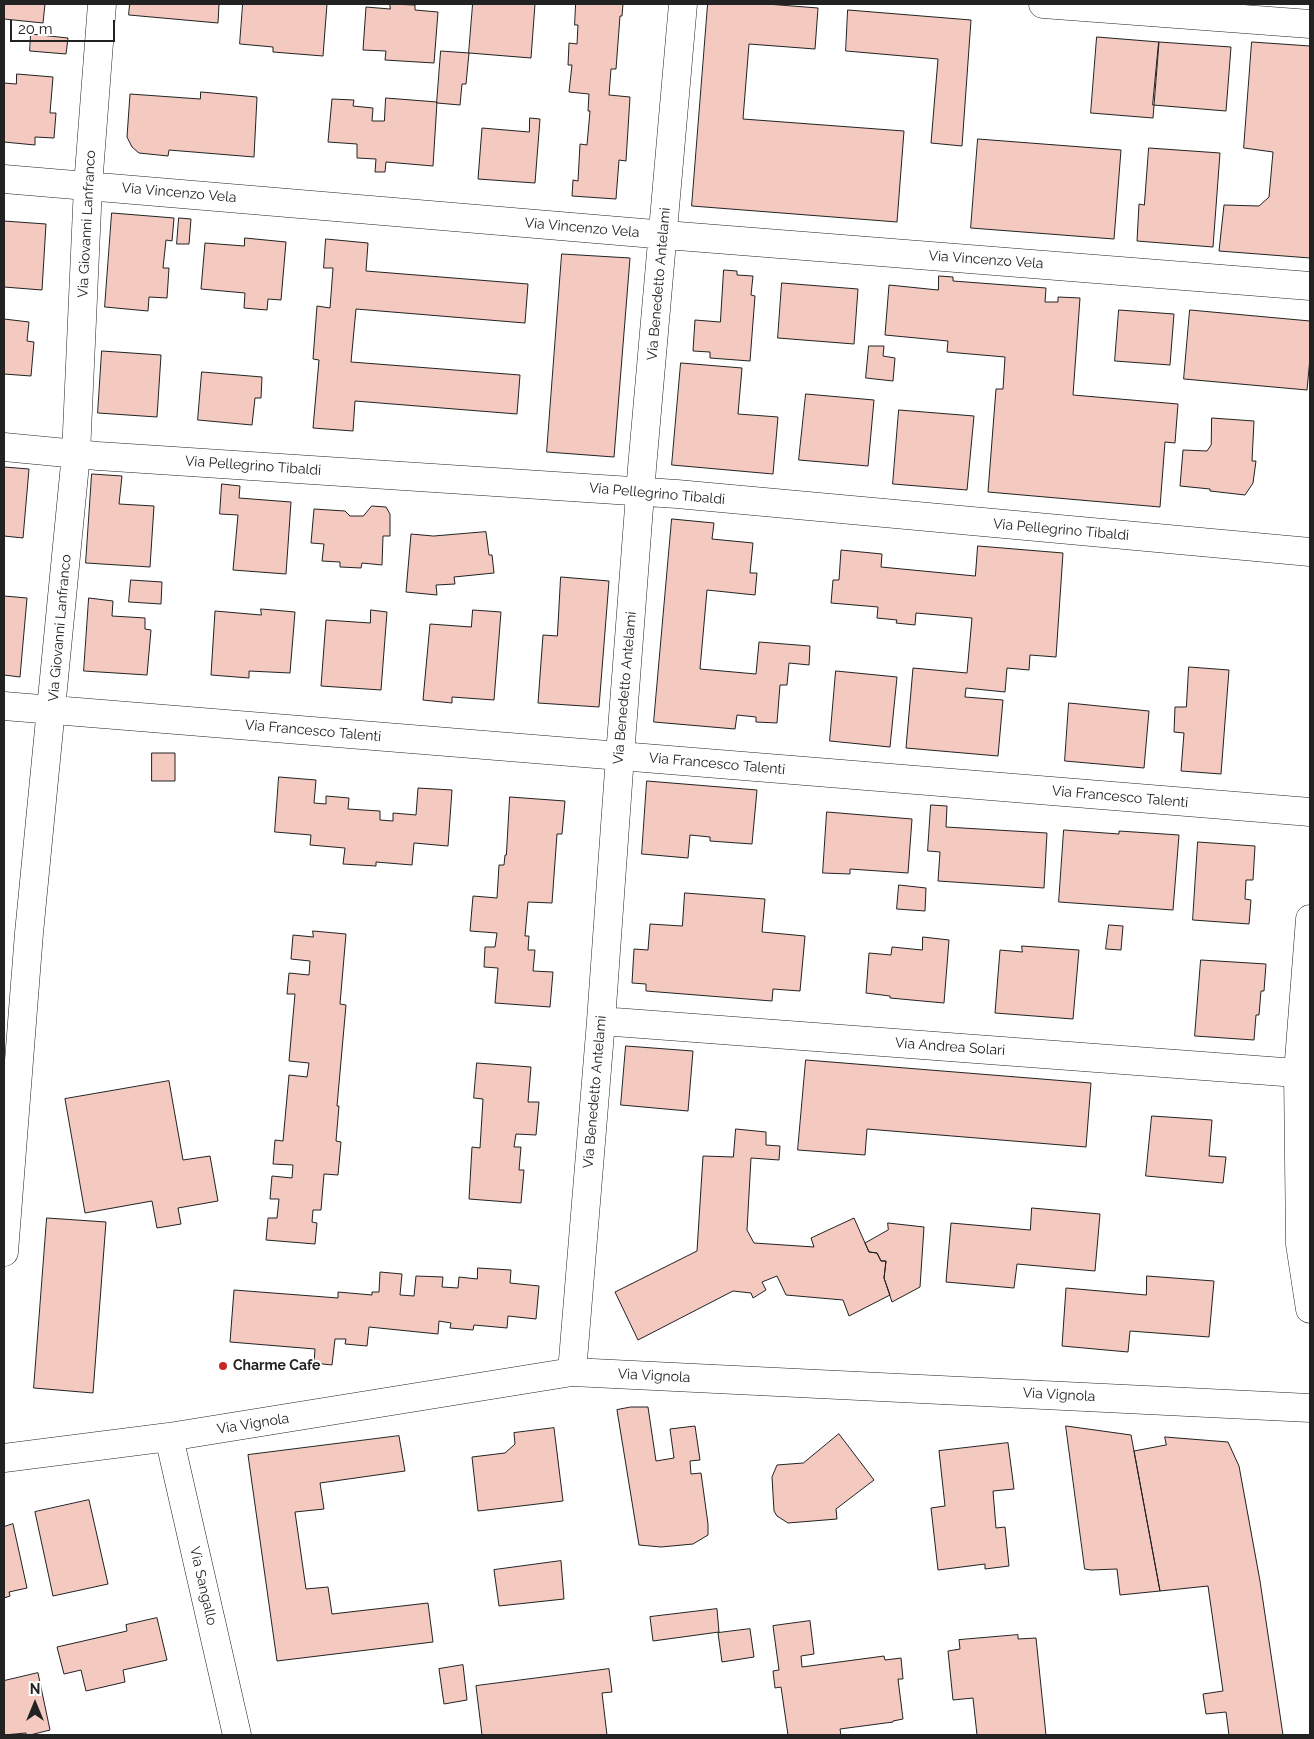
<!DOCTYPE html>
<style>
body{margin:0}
#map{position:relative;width:1314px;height:1739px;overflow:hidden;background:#fff;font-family:Raleway,sans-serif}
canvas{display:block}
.frame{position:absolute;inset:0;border:5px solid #222;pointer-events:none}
.north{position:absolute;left:10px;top:1679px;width:50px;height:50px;-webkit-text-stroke:4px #fff;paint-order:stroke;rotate:0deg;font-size:14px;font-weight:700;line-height:20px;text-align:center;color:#222}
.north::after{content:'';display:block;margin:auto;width:18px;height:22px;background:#222;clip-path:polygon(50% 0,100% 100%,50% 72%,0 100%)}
.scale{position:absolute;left:10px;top:20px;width:105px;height:22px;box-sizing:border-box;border:2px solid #222;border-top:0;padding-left:6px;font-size:15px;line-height:18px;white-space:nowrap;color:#222;-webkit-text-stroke:4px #fff;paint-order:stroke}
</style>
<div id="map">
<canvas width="1314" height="1739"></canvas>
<div class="frame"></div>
<div class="north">N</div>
<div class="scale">20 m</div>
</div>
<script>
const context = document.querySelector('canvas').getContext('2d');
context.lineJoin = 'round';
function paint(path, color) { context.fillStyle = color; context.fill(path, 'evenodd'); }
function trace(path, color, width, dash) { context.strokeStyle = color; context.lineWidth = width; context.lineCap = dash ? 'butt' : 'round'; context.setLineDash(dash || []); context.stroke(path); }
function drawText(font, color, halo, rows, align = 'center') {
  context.font = font + ' Raleway,sans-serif'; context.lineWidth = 4; context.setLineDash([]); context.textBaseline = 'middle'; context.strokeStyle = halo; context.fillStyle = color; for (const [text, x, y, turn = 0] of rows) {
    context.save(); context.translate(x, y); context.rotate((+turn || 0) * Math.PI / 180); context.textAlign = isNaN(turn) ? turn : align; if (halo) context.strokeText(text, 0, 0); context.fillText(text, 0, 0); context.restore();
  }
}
const building = new Path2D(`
 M4,4H45L43,23L4,19Z
 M130,4H219L218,23L129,15Z
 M243,4H327L323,56L273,52V47L240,44Z
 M390,4L415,5V10L438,12L434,63L385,60L386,51L363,50L366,7L390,9Z
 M473,4H535L531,58L469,53Z
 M576,4H623L622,16H620L616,69H611L609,95L630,97L626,161L619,160L616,199L572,196L573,180L578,181L580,144L587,145L590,111H588L589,94L569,92L572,65H568L569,43L577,44L578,25H575Z
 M708,4H767L818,8L815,49L749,44L743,119L904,131L897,222L692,206Z
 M848,10L971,20L962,146L931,143L938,59L846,51Z
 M31,34L68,38L66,54L30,51Z
 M1097,37L1159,42L1153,118L1091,113Z
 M1159,42L1231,47L1226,111L1153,105Z
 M1252,42L1310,46V258L1219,251L1224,205L1259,206L1269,197L1273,152L1244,148Z
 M441,51L469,53L466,84H462L460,105L437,103Z
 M17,74L53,77L50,113H56L54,138L35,137V145L4,142V83L16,84Z
 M201,92L257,97L254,157L169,150L168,156L139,153L132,147L127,137L130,94L200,99Z
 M386,98L437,102L433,166L386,162L385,172H375L376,159L357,158V144L328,142L332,99L354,100L353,106L373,108L372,121H384Z
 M530,118L540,119L535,183L478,179L482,128L529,132Z
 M978,139L1121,150L1114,239L971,228Z
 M1149,148L1220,153L1213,247L1137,241L1139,204L1144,205Z
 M112,213L174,218L172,241L166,240L163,268H169L167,298L149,297L148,311L105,307Z
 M179,218L191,219L189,244H177Z
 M4,221L46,224L42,290L4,287Z
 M245,238L286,242L281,300L268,299L267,310L244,308L245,293L201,289L205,243L244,246Z
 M326,239L368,243L366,271L528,284L525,323L356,309L351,362L520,375L517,414L355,401L353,431L313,428L319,360L313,359L317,306L330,308L333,268H324Z
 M562,254L630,258L614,457L547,452Z
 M724,270L737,271V275L753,276L751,295L755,296L750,361L710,358V352L693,351L695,320L720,322Z
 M939,276L953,277V281L1046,288L1045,302H1058V297L1080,298L1073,395L1178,404L1175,443L1165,442L1160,507L988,492L996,389H1003L1005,357L947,352L948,341L885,335L889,285L938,290Z
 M782,283L858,289L854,344L778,338Z
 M1119,310L1174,314L1170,365L1115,361Z
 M1190,310L1310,321V358L1307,390L1184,379Z
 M4,319L29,322L27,341L34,342L31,376L4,374Z
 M869,346H884L883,356L895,358L893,381L866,378Z
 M102,351L161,355L157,417L98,413Z
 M681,363L742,368L738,414L778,417L773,474L672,465Z
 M202,372L262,377L261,398H255L252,425L198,420Z
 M806,394L874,400L868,466L799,460Z
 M899,410L974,416L967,490L893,484Z
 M1212,418L1254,421L1252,461H1256L1253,483L1245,495L1210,491V489L1180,486L1183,450L1207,451L1211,445Z
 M4,467L29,469L23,538L4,536Z
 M92,474L122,476L119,504L154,506L150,567L86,563Z
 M222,484L240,486L239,498L291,502L286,574L233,570L238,515L220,514Z
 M372,506L386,507L390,514V536H383L382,565L362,563L361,568L340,567V562L322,561L324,544L311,543L314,509L345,511L350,516H363Z
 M672,519L714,523L712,539L753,543L750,573H757L755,595L707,590L700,669L756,674L759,642L810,646L809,665L789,663L787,685H780L777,723L756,722V717L737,715L735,729L654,722Z
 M486,532L489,555H492L494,573L454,577L455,584L436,585L437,595L406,592L411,534L433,536Z
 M978,546L1063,553L1056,657L1030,655L1029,670L1007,668L1005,692L966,688L965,697L1003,700L998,756L906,748L913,668L967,673L972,618L916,613L915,625L896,623L897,620L877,618L878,607L831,603L833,580H839L841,550L882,554L881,567L975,576Z
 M561,577L609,581L599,707L538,703L543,635L557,636Z
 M131,580L162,582L161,604L129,602Z
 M4,596L27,598L20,677L4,675Z
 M89,598L113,601L112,616L145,618V629L151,630L147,675L84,671Z
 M261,609L295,612L290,673L249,671V678L211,675L215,611L261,615Z
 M371,610L387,612L381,690L321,686L326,620L370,623Z
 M473,610L501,612L494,700L452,697V703L423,700L430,624L471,627Z
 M1189,667L1229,670L1221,774L1181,771L1184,733L1174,732L1175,707H1186Z
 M836,671L897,677L890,747L830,741Z
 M1069,703L1149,711L1144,768L1065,761Z
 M152,753H175V781H152Z
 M279,777L316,780L314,803L326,804V796L349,798L348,809L380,811V820L393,821V813L416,815L418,788L452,790L448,846L414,843L412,865L376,862V866L343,864L345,848L310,845L311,835L275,832Z
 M647,781L757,790L752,844L710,841V837L690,835L688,858L642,854Z
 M510,797L565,801L562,834H557L552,903L528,902L525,936H529L528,950H535L533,971L553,972L550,1007L495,1003L498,968L484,967L485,947H495L497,933L470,931L473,896L497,898L499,865H504L505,855H506Z
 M931,805L947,806L946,827L1047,833L1044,888L938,881L940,852L928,851Z
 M827,812L912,819L908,873L850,869V874L823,873Z
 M1064,830L1119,834V831L1179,835L1173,910L1059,902Z
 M1198,842L1255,846L1253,880H1246L1245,899L1251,900L1249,924L1193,920Z
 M899,885L926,888L925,911L897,909Z
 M685,893L765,899L762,932L805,936L800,991L773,989L772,1001L646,991V984L632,983L634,949L648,950L650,924L682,926Z
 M1109,925L1123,926L1121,950L1106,949Z
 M313,931L346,934L340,1004L346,1005L337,1106H339L336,1141L341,1142L338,1175L324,1174L321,1210H313L312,1222L317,1223L315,1244L266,1240L268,1218H277L279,1199H270L272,1176L292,1178L293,1165L273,1164L275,1140L283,1141L289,1075L307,1077L309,1063L289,1061L295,994H287L289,973L309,975L310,961L291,959L293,935L313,937Z
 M923,937L949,940L944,1003L890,998V996L866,993L869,953L891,955L892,947L922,950Z
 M1022,946L1079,950L1073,1019L995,1013L1000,950L1022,952Z
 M1201,960L1266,964L1264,991H1261L1259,1015H1256L1254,1040L1195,1036Z
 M626,1046L693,1051L688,1111L621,1105Z
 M806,1060L1091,1083L1086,1147L867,1129L865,1155L798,1150Z
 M477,1063L531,1067L528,1102H539L536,1135L516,1134L514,1147H521L519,1170H524L521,1203L469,1199L472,1147L480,1148L483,1099L474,1098Z
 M169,1081L183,1160L210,1156L218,1201L178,1208L181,1224L157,1228L152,1201L85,1213L65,1099Z
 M1152,1116L1212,1120L1209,1156L1226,1157L1223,1183L1146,1176Z
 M736,1129L766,1132V1145L780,1146L779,1160L751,1158L747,1230L754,1243L814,1247L811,1238L854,1218L869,1252L877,1253L881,1261H886L884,1278L890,1295L849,1316L843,1300L786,1295L777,1276L762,1282L766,1290L753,1298L751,1293L733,1291L638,1340L615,1292L697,1251L703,1156L733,1157Z
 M1032,1208L1100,1214L1095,1271L1017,1264L1014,1288L946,1282L951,1223L1030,1230Z
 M47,1218L106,1222L93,1393L34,1388Z
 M888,1223L924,1227L920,1287L892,1302L884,1278L886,1261H881L877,1253L869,1252L865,1243L888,1230Z
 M478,1268L511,1270L510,1283L539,1286L536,1319L508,1316L507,1328L474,1325L473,1330L450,1328L451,1323L439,1321L438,1334L369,1327L367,1346L345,1344L346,1339H335L332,1365L314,1363L315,1349L230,1342L234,1290L338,1298V1292L372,1295V1292H379L380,1272L402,1274L400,1295L414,1296L416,1276L443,1277L442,1287L458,1288L459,1277L477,1279Z
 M1147,1276L1214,1281L1209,1337L1130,1331L1128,1352L1062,1346L1066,1288L1146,1295Z
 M631,1407H648L656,1461L674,1458L670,1429L695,1426L700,1460L690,1461L691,1474L701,1473L708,1524V1535L693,1544L661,1547L639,1545L617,1410Z
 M1066,1426L1131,1435L1160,1591L1120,1595L1117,1569L1091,1570L1085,1569Z
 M554,1428L563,1501L478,1511L472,1457L505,1453L515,1444L514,1433Z
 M839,1434L874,1480L836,1509L837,1519L788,1523L777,1516L774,1511L772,1477L777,1465L803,1463Z
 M399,1436L405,1471L320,1483L324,1509L295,1512L306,1589L328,1587L332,1614L428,1603L433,1642L277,1661L248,1455Z
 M1165,1437L1228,1442L1239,1466L1260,1581L1283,1735H1229L1226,1712L1206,1714L1203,1694L1223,1691L1208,1586L1160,1591L1134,1451L1166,1445Z
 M1008,1443L1014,1489L993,1491L996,1528L1005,1527L1009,1566L985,1569V1564L938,1570L931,1508L945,1506L939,1451Z
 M89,1500L108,1584L53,1596L35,1512Z
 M13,1524L27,1588L9,1592L10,1596L4,1598V1527Z
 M561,1561L564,1599L499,1606L494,1570Z
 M717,1609L719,1632L653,1641L650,1617Z
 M157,1618L167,1660L123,1670L125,1682L86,1691L81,1670L64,1674L57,1647L127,1631L126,1625Z
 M810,1621L814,1654L801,1656L802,1667L884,1656L885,1660L901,1658L903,1679H898L903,1719L893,1721V1722L840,1729L841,1735H788L781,1687L775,1688L773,1671L779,1670L773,1626Z
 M750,1629L754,1657L722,1662L718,1633Z
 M1018,1635V1639L1036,1638L1046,1735H977L973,1698L953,1700L948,1651L960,1649L959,1640Z
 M463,1665L467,1700L444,1704L439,1669Z
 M609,1669L612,1692L602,1693L607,1735H482L476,1686Z
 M38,1673L50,1730L30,1735H26V1733L4,1735V1681Z`);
paint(building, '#f3c9c0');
trace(building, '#222', 1);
const minor = new Path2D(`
 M1043,4L1310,24
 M4,179L678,236L1310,286
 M4,447L98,456L677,494L1310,552
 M4,706L1310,812
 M601,1021L1310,1074
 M4,1252L29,933L76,454L88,186L102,4
 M572,1372L601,1021L620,756L642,468L683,4
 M169,1437L237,1735
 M4,1458L169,1437L572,1372L1310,1408`);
const major = new Path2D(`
 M1310,919L1298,1073L1300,1244L1310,1309`);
trace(minor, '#222', 29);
trace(major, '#222', 29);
trace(minor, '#fff', 28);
trace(major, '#fff', 28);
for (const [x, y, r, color] of [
 [223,1366,5,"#c62828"]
]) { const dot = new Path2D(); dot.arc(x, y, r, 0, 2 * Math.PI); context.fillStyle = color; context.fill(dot); trace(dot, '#fff', 2); }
drawText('14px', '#222', '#fff', [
 ["Via Vincenzo Vela",179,193,5],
 ["Via Giovanni Lanfranco",87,224,-87],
 ["Via Vincenzo Vela",582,228,5],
 ["Via Vincenzo Vela",986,260,4],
 ["Via Benedetto Antelami",659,284,-85],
 ["Via Pellegrino Tibaldi",253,466,4],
 ["Via Pellegrino Tibaldi",657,494,5],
 ["Via Pellegrino Tibaldi",1061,530,5],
 ["Via Giovanni Lanfranco",60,628,-85],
 ["Via Benedetto Antelami",625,688,-85],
 ["Via Francesco Talenti",313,731,5],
 ["Via Francesco Talenti",717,764,5],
 ["Via Francesco Talenti",1120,797,5],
 ["Via Andrea Solari",950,1047,4],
 ["Via Benedetto Antelami",595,1092,-85],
 ["Via Vignola",654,1376,3],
 ["Via Vignola",1059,1395,3],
 ["Via Vignola",253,1424,-9],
 ["Via Sangallo",203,1586,77]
]);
drawText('bold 14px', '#222', '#fff', [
 ["Charme Cafe",233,1366]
], 'left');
</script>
